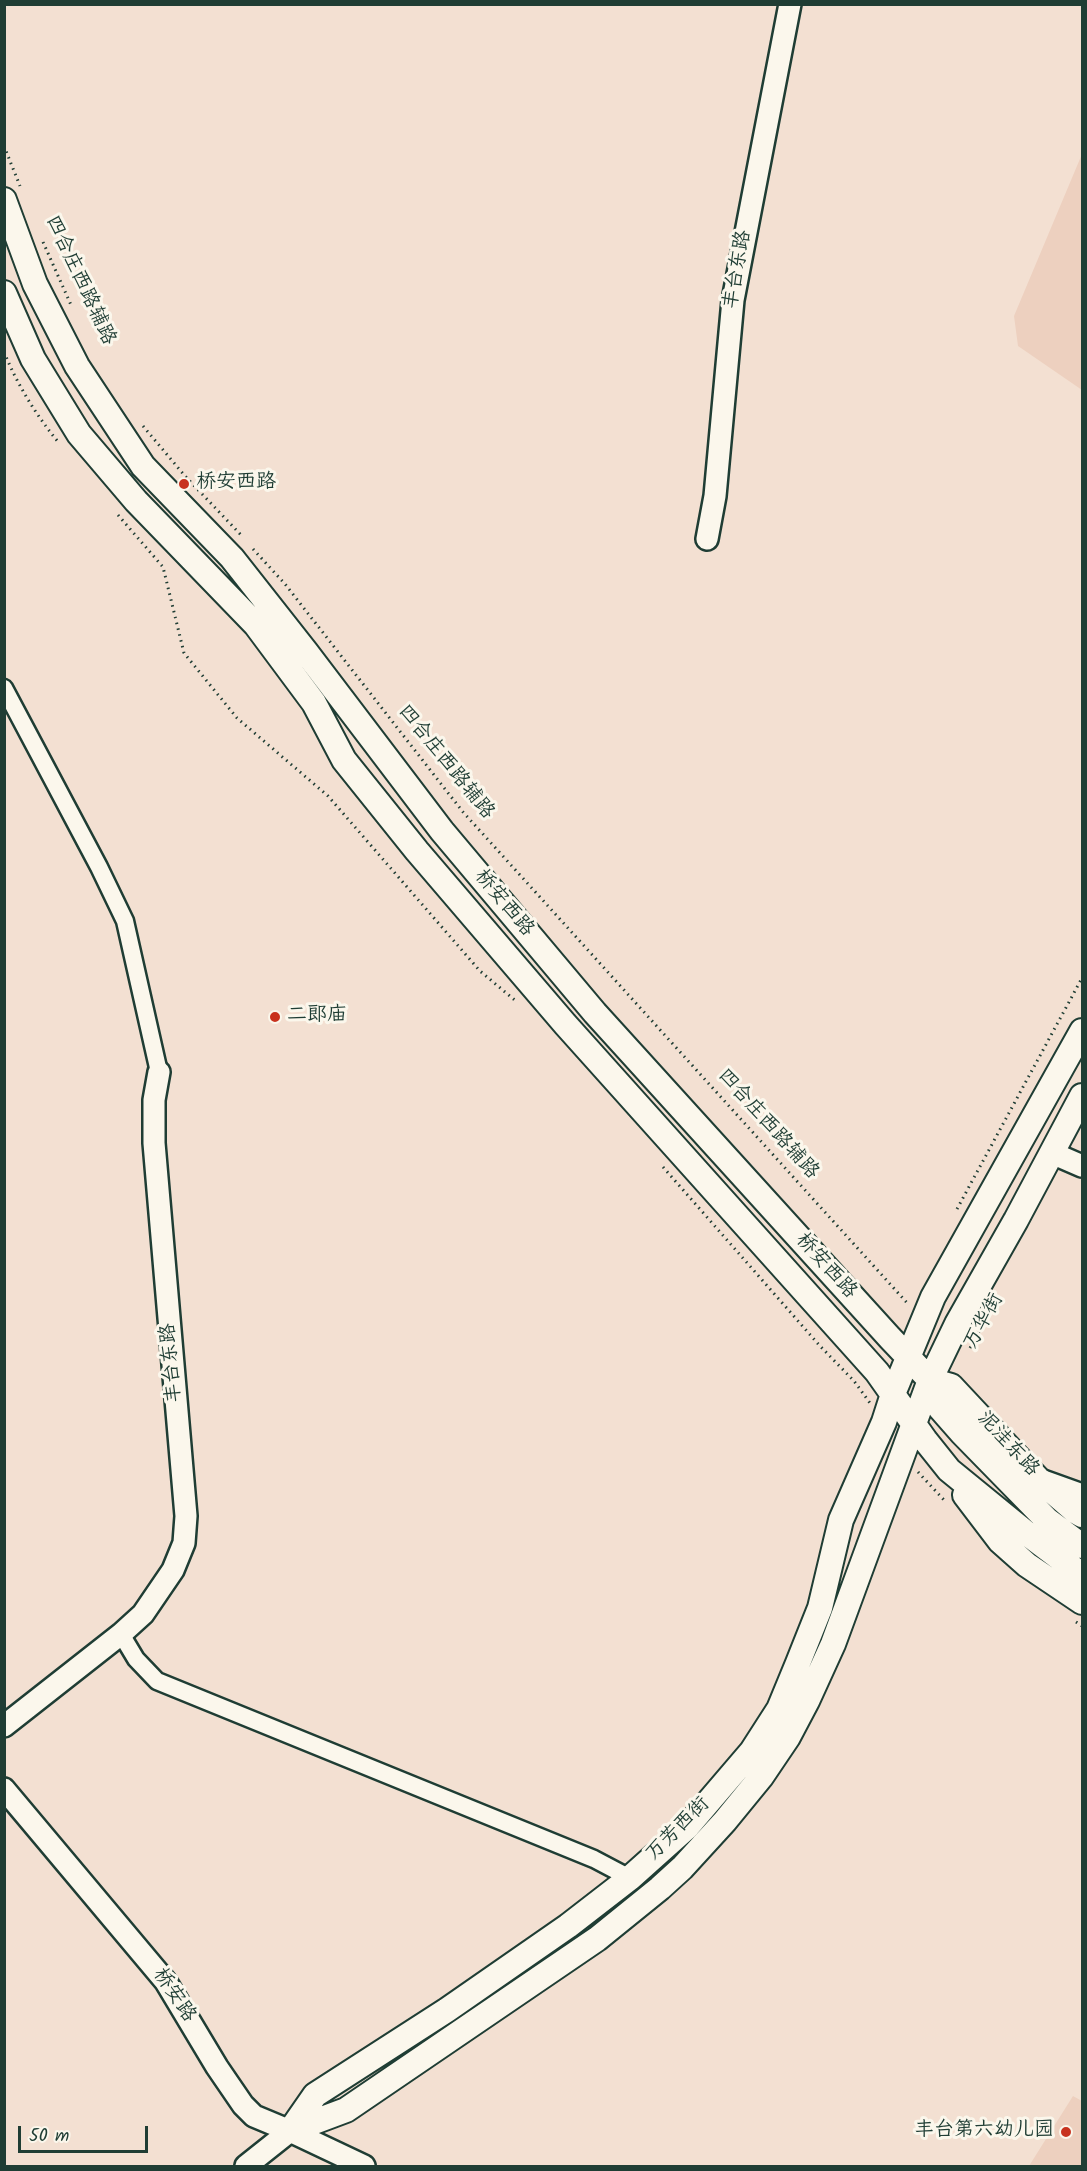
<!DOCTYPE html>
<meta charset="utf-8">
<style>
body{margin:0}
#map{position:relative;width:1087px;height:2171px;overflow:hidden;background:#f3e0d2;font-family:Kalam,sans-serif}
canvas{display:block}
.frame{position:absolute;inset:0;border:6px solid #1f3d34;pointer-events:none}
.scale{position:absolute;left:18px;top:2126px;width:130px;height:27px;box-sizing:border-box;border:3px solid #1f3d34;border-top:0;padding-left:8px;font-size:18px;line-height:21px;white-space:nowrap;color:#1f3d34;-webkit-text-stroke:4px #fbf7ec;paint-order:stroke}
</style>
<div id="map">
<canvas width="1087" height="2171"></canvas>
<div class="frame"></div>
<div class="scale">50 m</div>
</div>
<script>
const context = document.querySelector('canvas').getContext('2d');
context.lineJoin = 'round';
function paint(path, color) { context.fillStyle = color; context.fill(path, 'evenodd'); }
function trace(path, color, width, dash) { context.strokeStyle = color; context.lineWidth = width; context.lineCap = dash ? 'butt' : 'round'; context.setLineDash(dash || []); context.stroke(path); }
function drawText(font, color, halo, rows, align = 'center') {
  context.font = font + ' Kalam,"LXGW WenKai TC",sans-serif'; context.lineWidth = 6; context.setLineDash([]); context.textBaseline = 'middle'; context.strokeStyle = halo; context.fillStyle = color; for (const [text, x, y, turn = 0] of rows) {
    context.save(); context.translate(x, y); context.rotate((+turn || 0) * Math.PI / 180); context.textAlign = isNaN(turn) ? turn : align; if (halo) context.strokeText(text, 0, 0); context.fillText(text, 0, 0); context.restore();
  }
}
paint(new Path2D(`
 M1082,154V390L1018,346L1014,316Z
 M1073,2096L1082,2101V2166H1029Z`), '#edd0bf');
const minor = new Path2D(`
 M4,688L99,867L125,921L159,1072
 M121,1634L136,1659L157,1681L594,1859L630,1878`);
const tertiary = new Path2D(`
 M707,539L715,496L733,300L790,4
 M1052,1153L1082,1166
 M1043,1481L1082,1495
 M4,1726L121,1634L143,1614L173,1570L184,1543L186,1516L154,1143V1100L159,1072
 M4,1789L166,1982L217,2067L243,2105L254,2116L290,2131L364,2166
 M246,2166L290,2131`);
const secondary = new Path2D(`
 M4,200L35,284L77,366L143,466L232,558L306,652L442,831L595,1013L890,1338L930,1380L940,1408L962,1433L1047,1520L1082,1546
 M4,293L33,359L79,434L136,501L256,625L314,703L344,760L417,851L565,1024L877,1372L925,1440L949,1470L1025,1532L1082,1575
 M930,1380L951,1386L1038,1479L1075,1511L1082,1515
 M965,1495L1000,1541L1027,1565L1082,1602
 M290,2131L315,2095L447,2010L568,1926L630,1878L687,1827L752,1751L779,1709L798,1663L820,1608L841,1520L884,1422L893,1394L933,1297L1082,1031
 M290,2131L346,2110L597,1939L660,1888L682,1868L725,1821L761,1777L788,1737L807,1701L833,1644L930,1380L957,1324L1016,1220L1082,1096`);
trace(minor, '#1f3d34', 21);
trace(tertiary, '#1f3d34', 26);
trace(secondary, '#1f3d34', 28);
trace(new Path2D(`
 M4,146L20,186
 M43,242L71,305
 M4,352C18,386 36,415 59,443
 M143,426L185,476L241,535
 M118,515L163,567L184,653L237,718L328,796L480,971L517,1002
 M253,549L285,584L463,812L909,1305
 M663,1167L820,1346L854,1381L870,1403
 M957,1209L1082,978
 M970,1348L994,1304
 M918,1472L944,1500
 M1076,1622L1082,1626`), '#1f3d34', 3, [1.5, 4.5]);
trace(minor, '#fbf7ec', 16);
trace(tertiary, '#fbf7ec', 21);
trace(secondary, '#fbf7ec', 24);
for (const [x, y, r, color] of [
 [184,484,6,"#c8321e"],
 [275,1017,6,"#c8321e"],
 [1066,2132,6,"#c8321e"]
]) { const dot = new Path2D(); dot.arc(x, y, r, 0, 2 * Math.PI); context.fillStyle = color; context.fill(dot); trace(dot, '#fbf7ec', 2); }
drawText('20px', '#1f3d34', '#fbf7ec', [
 ["丰台东路",739,270,-80],
 ["四合庄西路辅路",79,281,65],
 ["四合庄西路辅路",445,763,51],
 ["桥安西路",503,904,50],
 ["四合庄西路辅路",767,1125,48],
 ["桥安西路",825,1267,48],
 ["万华街",985,1322,-61],
 ["丰台东路",173,1363,-95],
 ["泥洼东路",1007,1445,47],
 ["万芳西街",679,1830,-45],
 ["桥安路",173,1996,56]
]);
drawText('20px', '#1f3d34', '#fbf7ec', [
 ["桥安西路",196,484],
 ["二郎庙",287,1017],
 ["丰台第六幼儿园",1054,2132,"right"]
], 'left');
</script>
